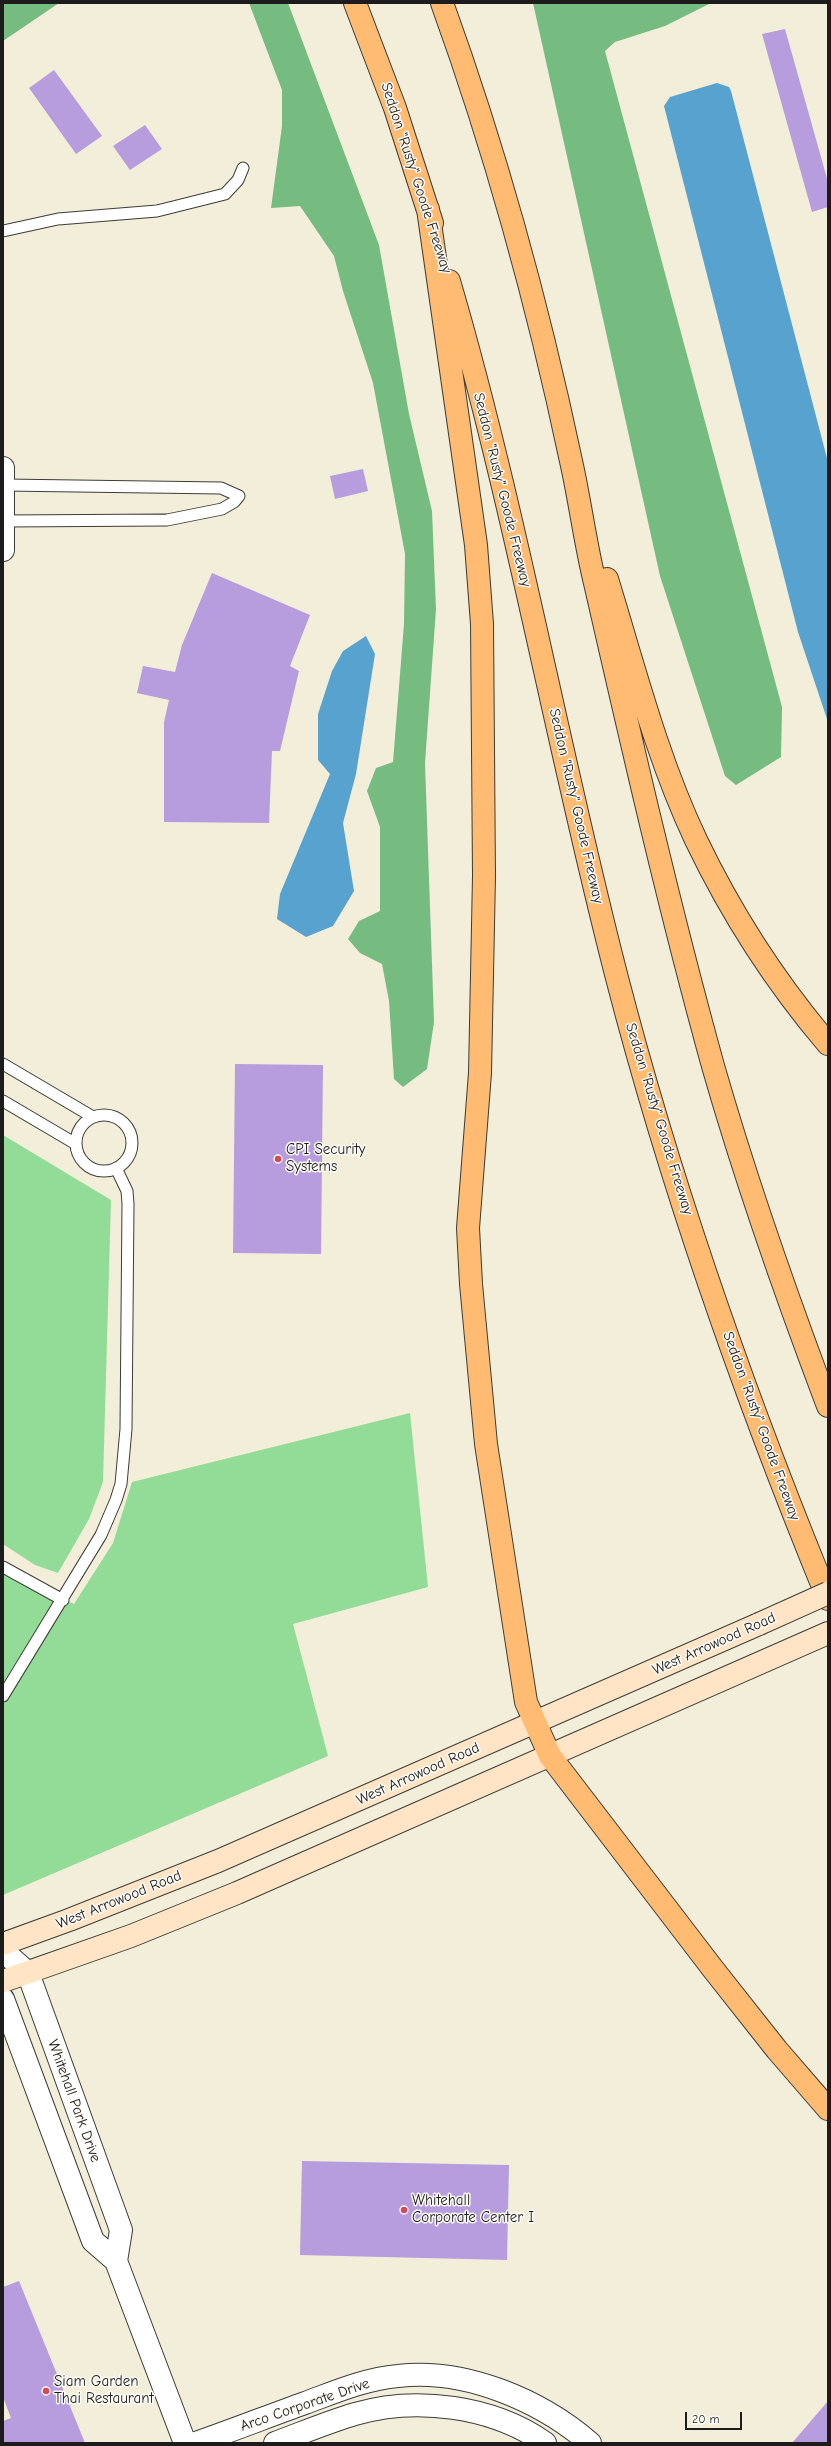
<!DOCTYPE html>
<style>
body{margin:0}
#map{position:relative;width:831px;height:2446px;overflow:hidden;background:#f2eeda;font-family:"Comic Neue",sans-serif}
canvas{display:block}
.frame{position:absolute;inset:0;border:4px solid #1c1c1c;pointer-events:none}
.scale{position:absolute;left:685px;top:2412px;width:57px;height:18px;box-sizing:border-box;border:2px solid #1c1c1c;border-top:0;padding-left:5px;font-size:12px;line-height:14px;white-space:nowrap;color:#1c1c1c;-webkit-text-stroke:3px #fdfcf7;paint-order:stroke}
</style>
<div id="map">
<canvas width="831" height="2446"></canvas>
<div class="frame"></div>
<div class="scale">20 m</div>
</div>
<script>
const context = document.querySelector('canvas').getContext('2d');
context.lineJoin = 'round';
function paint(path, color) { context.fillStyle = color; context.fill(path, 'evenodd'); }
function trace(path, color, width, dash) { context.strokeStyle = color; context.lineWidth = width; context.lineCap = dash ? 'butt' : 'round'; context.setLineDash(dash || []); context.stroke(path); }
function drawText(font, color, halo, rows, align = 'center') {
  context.font = font + ' "Comic Neue",sans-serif'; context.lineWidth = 3; context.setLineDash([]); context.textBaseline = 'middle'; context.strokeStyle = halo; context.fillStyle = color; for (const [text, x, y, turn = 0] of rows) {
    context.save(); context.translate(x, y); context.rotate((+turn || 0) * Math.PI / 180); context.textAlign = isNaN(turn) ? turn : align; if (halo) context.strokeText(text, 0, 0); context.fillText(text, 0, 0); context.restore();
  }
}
paint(new Path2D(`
 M3,1135L111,1200L103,1482L89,1519L58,1573L35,1565L3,1544Z
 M410,1413L428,1587L293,1624L328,1756L3,1895V1570L74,1604L113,1543L132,1482Z`), '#93dc97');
paint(new Path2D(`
 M3,3H59L3,41Z
 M249,3H288L379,245L409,414L432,511L436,609L425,763L434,1022L427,1069L403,1087L394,1079L389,1001L382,964L360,953L348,939L359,921L380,911V827L367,791L376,768L393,762L404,624L405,554L373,383L343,291L334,256L300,206L271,208L282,126V90Z
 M533,3H711L665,26L615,42L605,51L782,707L781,757L736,785L725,776L660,576Z`), '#76bc80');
paint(new Path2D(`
 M717,83L729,87L731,91L828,462V722L798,632L664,106L670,97Z
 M366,636L375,654L356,774L343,823L354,891L333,926L306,937L277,919L280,894L330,774L318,760V714L332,671L343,651Z`), '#58a2d0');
paint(new Path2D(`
 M785,29L828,182V207L812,212L762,34Z
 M54,70L102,136L76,154L29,88Z
 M145,125L162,149L130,170L113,146Z
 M363,469L368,491L335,499L330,476Z
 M212,573L310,615L290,666L299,671L280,751H272L269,823L164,822V722L169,700L137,693L143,666L175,672L182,645Z
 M235,1064L323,1065L321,1254L233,1253Z
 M302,2161L509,2165L507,2260L300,2255Z
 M19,2281L85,2443H3V2421L11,2418L3,2397V2287Z
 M828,2401V2443H792Z`), '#b79ddd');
const service = new Path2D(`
 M3,231L58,219L157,211L225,194L238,180L243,168
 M4,521L167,520L222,509L234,502L239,496L221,488L4,485
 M3,1064L93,1117
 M3,1101L76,1144
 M76 1143a28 28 0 1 1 56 0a28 28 0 1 1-56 0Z
 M3,1567L63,1600
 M3,1696L101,1535L116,1500L121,1484L126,1429L128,1204L127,1191L116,1168`);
const minor = new Path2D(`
 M3,1951L28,1973L121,2230L116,2261
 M3,1999L93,2241L116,2261L185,2443
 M196,2443C233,2430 269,2416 305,2403C335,2392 365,2379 398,2376C465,2368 540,2400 590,2443
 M275,2443C302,2433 328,2422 355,2414C416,2396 493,2406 545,2443`);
const tertiary = new Path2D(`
 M3,468V550`);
const secondary = new Path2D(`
 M3,1944L69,1920L218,1861L759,1624
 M3,1981L131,1936L237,1893L828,1633`);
const motorway = new Path2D(`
 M355,3L395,108L432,223
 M442,3C496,152 538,305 571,461C580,501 585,542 595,583C632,745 669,907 713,1066C746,1181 786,1295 828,1406
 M428,209L476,545L482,624L484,876L480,1073L468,1228L471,1284L486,1444L526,1702L550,1756L713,1969L777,2050L828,2109
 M449,281C516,510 557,747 617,978C672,1190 745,1397 828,1599
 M607,579C634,667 657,758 696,840C731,913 776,983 828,1044`);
trace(service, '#3c3c38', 13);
trace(minor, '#3c3c38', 24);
trace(tertiary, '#3c3c38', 24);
trace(secondary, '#3c3c38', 24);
trace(motorway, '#3c3c38', 24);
trace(service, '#fff', 11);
trace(minor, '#fff', 22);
trace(tertiary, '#fff', 22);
trace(secondary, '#ffe4c6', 22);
trace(motorway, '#febb71', 22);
const secondaryBridge = new Path2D(`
 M759,1624L828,1593`);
trace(secondaryBridge, '#3c3c38', 24, []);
trace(secondaryBridge, '#ffe4c6', 22);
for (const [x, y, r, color] of [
 [278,1159,4,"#d1495b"],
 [404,2210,4,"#d1495b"],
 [46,2391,4,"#d1495b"]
]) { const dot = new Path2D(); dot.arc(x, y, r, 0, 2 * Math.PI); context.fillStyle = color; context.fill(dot); trace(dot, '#fdfcf7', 1.5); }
drawText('15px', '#1c1c1c', '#fdfcf7', [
 ["Seddon \"Rusty\" Goode Freeway",416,178,72],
 ["Seddon \"Rusty\" Goode Freeway",502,490,76],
 ["Seddon \"Rusty\" Goode Freeway",576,806,77],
 ["Seddon \"Rusty\" Goode Freeway",659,1119,73],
 ["Seddon \"Rusty\" Goode Freeway",761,1426,70],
 ["West Arrowood Road",714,1644,-24],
 ["West Arrowood Road",418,1774,-24],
 ["West Arrowood Road",119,1900,-22],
 ["Whitehall Park Drive",74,2101,70],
 ["Arco Corporate Drive",305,2405,-19]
]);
drawText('15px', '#1c1c1c', '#fdfcf7', [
 ["CPI Security",286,1150],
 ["Systems",286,1167],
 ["Whitehall",412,2201],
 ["Corporate Center I",412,2218],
 ["Siam Garden",54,2382],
 ["Thai Restaurant",54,2399]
], 'left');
</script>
